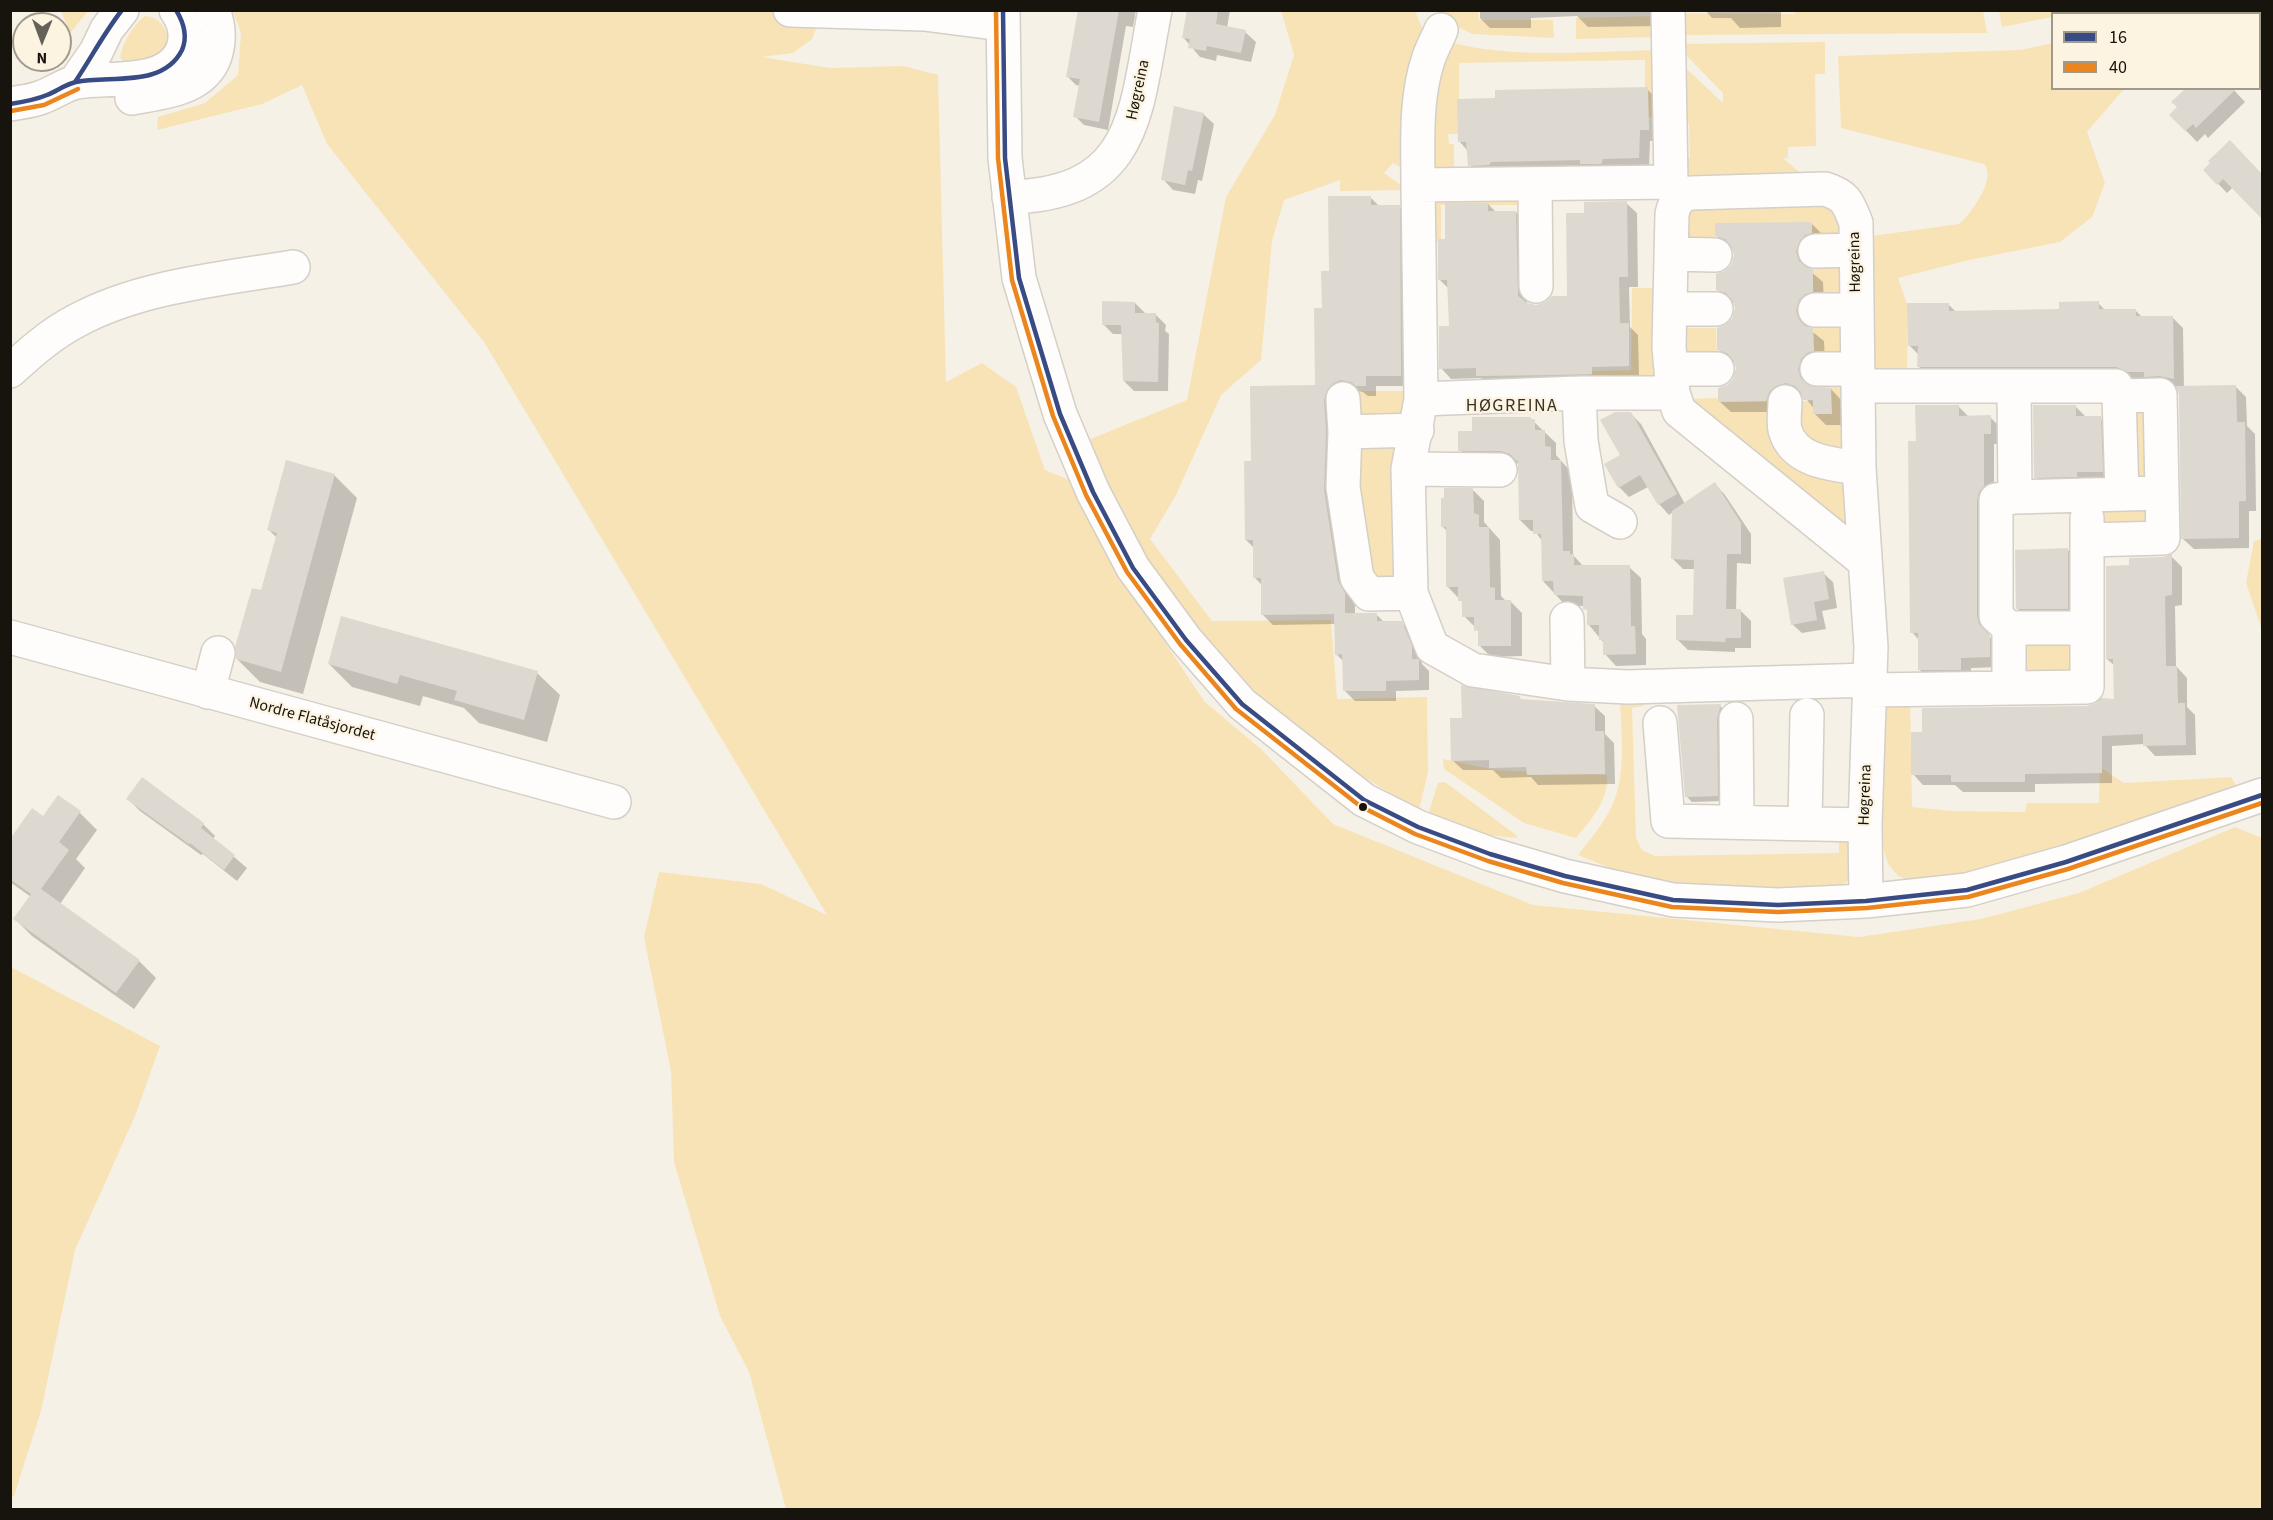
<!DOCTYPE html>
<meta charset="utf-8">
<style>
body{margin:0}
#map{position:relative;width:2273px;height:1520px;overflow:hidden;background:#f6f1e6;font-family:"Source Sans 3",sans-serif}
canvas{display:block}
.frame{position:absolute;inset:0;border:12px solid #17140d;pointer-events:none}
.legend{position:absolute;left:2051px;top:12px;width:210px;height:78px;box-sizing:border-box;background:#fcf3e0;border:2px solid #a09a8c;margin:0;padding:8px 10px;list-style:none;font-size:18px;color:#17140d}
.legend li{display:flex;align-items:center;gap:12px;height:30px}
.legend b{width:30px;border:2px solid #a09a8c}
.north{position:absolute;left:12px;top:12px;width:60px;height:60px;box-sizing:border-box;background:#fcf3e0;border:2px solid #a09a8c;border-radius:50%;rotate:181deg;font-size:16px;font-weight:700;line-height:24px;text-align:center;color:#17140d}
.north::after{content:'';display:block;margin:auto;width:21px;height:27px;background:#656159;clip-path:polygon(50% 0,100% 100%,50% 72%,0 100%)}
</style>
<div id="map">
<canvas width="2273" height="1520"></canvas>
<div class="frame"></div>
<ul class="legend">
<li><b style="height:8px;background:#394b85"></b>16</li>
<li><b style="height:8px;background:#eb851e"></b>40</li>
</ul>
<div class="north">N</div>
</div>
<script>
const context = document.querySelector('canvas').getContext('2d');
context.lineJoin = 'round';
function paint(path, color) { context.fillStyle = color; context.fill(path, 'evenodd'); }
function trace(path, color, width, dash) { context.strokeStyle = color; context.lineWidth = width; context.lineCap = dash ? 'butt' : 'round'; context.setLineDash(dash || []); context.stroke(path); }
function drawText(font, color, halo, rows, align = 'center') {
  context.font = font + ' "Source Sans 3",sans-serif'; context.lineWidth = 4.5; context.setLineDash([]); context.textBaseline = 'middle'; context.strokeStyle = halo; context.fillStyle = color; for (const [text, x, y, turn = 0] of rows) {
    context.save(); context.translate(x, y); context.rotate((+turn || 0) * Math.PI / 180); context.textAlign = isNaN(turn) ? turn : align; if (halo) context.strokeText(text, 0, 0); context.fillText(text, 0, 0); context.restore();
  }
}
paint(new Path2D(`
 M1795,10L1983,11L1987,33L1677,35L1676,13L1795,14Z
 M61,11L87,10L88,11L70,33Z
 M233,11H823L812,39L793,53L761,57L830,68L903,66L938,75L946,382L982,363L1016,387L1045,470L1072,481L1120,575L1204,701L1262,750L1333,824L1533,905L1859,937L1981,919L2079,893L2235,827L2262,838V1509H786L749,1372L720,1316L674,1162L671,1071L644,937L659,872L761,884L827,915L484,342L327,144L302,85L262,104L157,130L158,117L205,103L238,75L241,33Z
 M1281,11H1415L1426,37L1411,174L1393,163L1384,173L1408,190L1340,191V180L1284,200L1272,241L1261,360L1221,395L1176,495L1150,539L1212,621L1331,620L1337,699L1427,697L1428,772L1419,810C1383,789 1348,768 1315,744C1240,689 1178,610 1130,531C1112,502 1098,471 1083,442L1187,400L1226,197L1275,115L1294,55Z
 M1440,11H1478L1479,20H1553L1554,38L1473,34L1448,23Z
 M1999,11V10L2081,11L2068,13L2052,14V17L2002,27Z
 M145,16C166,17 177,45 156,56C147,61 134,61 123,61L120,57C124,40 132,27 145,16Z
 M1653,16L1654,37L1576,39V18Z
 M1446,41C1511,60 1593,51 1661,50L1654,177L1653,117H1645V60L1459,63V134H1448L1449,144H1454V178H1426L1424,128Z
 M1825,42V74H1815L1816,146L1788,147V158H1783L1804,176L1683,175L1676,159L1690,158L1689,124L1675,107L1673,56L1723,103V93L1675,44Z
 M2052,43V88L2124,89L2087,132L2105,183L2092,217L2060,242L1969,260L1898,278L1908,307L1907,376H1874V269L1872,236L1959,224C1971,214 1997,178 1984,164L1841,128L1838,56L2021,50Z
 M1522,190L1529,205H1441V242H1434L1423,195Z
 M1824,201L1838,207L1843,237L1812,245L1811,223L1715,224V243H1689L1679,223L1686,206Z
 M1812,258L1842,263L1846,295L1813,304Z
 M1632,288H1664L1665,388L1591,387V371L1631,370Z
 M1813,323H1841L1847,352L1814,351Z
 M1675,328H1716L1717,361H1687Z
 M1847,377V453L1806,446L1792,401H1812L1813,409H1828L1827,382Z
 M1354,391H1406V422H1354Z
 M1717,398L1718,402H1772L1837,478L1850,487L1847,527L1681,399Z
 M2155,403L2157,485L2127,486L2125,404Z
 M1401,439L1402,582L1371,584L1364,574L1358,446Z
 M2157,501L2158,533L2098,535L2093,502Z
 M2262,539V630L2246,583L2254,541Z
 M2021,643L2077,644L2078,663L2063,677L2020,678Z
 M1630,691L1644,706L1632,708L1636,838L1642,850L1655,856L1839,853V836L1852,838L1851,878L1843,885L1820,891L1678,888L1635,878L1578,855C1594,835 1612,814 1618,788C1625,760 1621,729 1620,701Z
 M1910,694L1912,807L1951,811L2025,812L2027,803H2099L2100,767L2124,783L2231,777L2240,792L2003,866L1926,881H1911L1898,876L1888,864L1882,844L1878,711L1887,702Z
 M1443,759L1496,770L1607,775C1609,800 1591,820 1576,838L1524,823L1444,769Z
 M1445,782L1516,835L1518,838L1474,834L1428,815L1438,783Z
 M11,967L160,1046L135,1116L75,1250L41,1411L14,1496L11,1498Z`), '#f8e3b7');
paint(new Path2D(`
 M1081,10H1136L1133,27L1126,26L1108,130L1084,125L1075,116L1080,86L1076,85L1067,76Z
 M1189,10H1230L1227,28L1245,32L1256,42L1251,62L1217,55L1216,61L1200,57L1183,37Z
 M1480,10H1663L1660,26L1588,27L1577,16L1531,18V28H1490L1480,18Z
 M1705,10H1781V27L1740,28L1731,18H1712Z
 M2251,10H2262V41L2260,38V14H2251Z
 M2232,88L2245,102L2208,138L2205,134L2197,142L2171,115Z
 M1647,89L1658,100L1659,141H1650L1649,169L1481,176L1470,165L1468,151L1459,141L1496,99Z
 M1203,114L1214,124L1202,181L1198,180L1195,194L1173,190L1163,179Z
 M2230,143L2262,176V217L2233,187L2227,193L2205,170Z
 M1370,197L1379,206H1399L1409,217L1411,386H1376V396H1368L1363,392L1353,390L1348,593L1355,605V614H1376L1385,623L1401,622L1412,633L1421,658L1422,664L1429,671V690L1396,691V701H1355L1345,691L1344,662L1336,654V624L1273,625L1263,615V586L1255,578L1254,548L1246,540L1253,462L1317,387L1323,309L1330,272Z
 M1626,203L1637,213L1638,287H1629L1630,327L1638,335L1639,376L1602,377L1488,386L1481,378L1451,379L1441,368L1451,328L1449,289L1440,280L1447,240L1488,204L1496,212H1516L1526,223L1527,304L1536,306L1569,297L1586,214Z
 M1811,223L1823,235L1807,264L1809,270L1823,282L1824,303L1807,323L1809,329L1824,341L1825,362L1809,382L1811,387L1831,389L1842,401L1843,425H1826L1815,414V410L1804,396L1798,394L1778,412H1731L1719,401L1728,386L1734,380L1737,368L1736,363L1730,361L1719,350L1733,320L1736,308L1735,303L1729,301L1718,290L1725,272L1732,266L1735,255L1734,249L1728,247L1717,236Z
 M1135,303L1145,313L1156,315L1166,325L1165,331L1169,334L1168,391H1134L1124,381L1123,334H1113L1103,324Z
 M2098,303L2106,311L2135,310L2143,318L2172,317L2183,328L2184,388L2236,387L2246,397L2247,426L2255,434L2256,511H2249V548L2194,549L2183,539L2180,394L2178,388L2140,382L2128,377H1930L1919,367V355L1910,346L1948,304L1956,312L2060,310Z
 M1958,406L1969,417H1990L2000,427L2001,444H1994V497L1987,628L1989,636L2000,648V667L1971,668V680H1930L1920,670L1919,640L1912,632L1917,443Z
 M2075,406L2086,417L2100,418L2111,428L2113,482L2046,488L2036,477Z
 M1630,413L1641,424L1685,504L1715,484L1725,495L1751,534V564L1737,563L1736,611H1741L1751,621V648H1735V652L1688,650L1677,639L1695,617V569H1683L1673,559V512L1669,515L1659,504L1648,487L1629,497L1619,487L1622,456Z
 M1530,418L1556,443V455L1572,473L1573,555L1584,567H1629L1641,578L1642,634L1646,639V665L1616,666L1605,654L1604,643L1589,625V613L1584,606H1566L1543,581L1542,541L1535,531H1531L1520,520L1519,464L1513,462L1471,461L1460,450L1474,433Z
 M334,475L357,498L303,694L260,682L237,659L262,592L277,538L269,530Z
 M1473,490L1484,501V522L1500,540L1501,596L1507,602H1511L1522,613V656L1491,657L1480,646V634L1476,628L1464,616V604L1448,587L1447,531L1443,527Z
 M2068,550L2078,560V619L2027,618L2016,607Z
 M2171,556L2182,567V605L2175,606L2176,666L2187,678V707L2195,715L2196,755L2155,756L2144,744L2112,746V783L2035,784V792H1963L1955,785H1923L1913,774L2087,707L2116,700L2115,666L2107,659L2130,567Z
 M1823,573L1833,582L1837,608L1822,611L1826,629L1802,633L1792,624Z
 M329,664L537,673L560,695L547,742L479,723L464,708L423,696L420,706L352,687Z
 M1519,697L1522,700L1594,706L1605,716V734L1614,743L1615,784L1538,785L1531,777L1501,778L1493,770H1463L1452,760L1463,719Z
 M1720,706L1725,711L1723,801L1692,802L1686,796Z
 M58,797L80,813L97,830L76,859L85,868L60,904L139,961L156,978L134,1009L32,936L15,919L31,897L10,882V841L43,818Z
 M128,799L203,824L215,836L213,839L247,868L237,881L203,854L201,855L140,811Z`), '#0003');
paint(new Path2D(`
 M1078,10H1119L1099,122L1073,117L1080,79L1066,77Z
 M1187,10H1218L1216,24L1246,30L1241,53L1207,46L1206,51L1188,48L1190,39L1182,38Z
 M1648,87L1649,130H1640L1639,158L1603,159L1601,164H1580V160L1491,162L1489,165L1468,166L1466,142H1458L1457,99L1495,98V90Z
 M2186,88H2237L2196,128L2193,124L2185,131L2169,115L2177,107L2171,102Z
 M1174,106L1204,113L1192,171L1188,170L1185,185L1161,180Z
 M2230,140L2262,174V219L2223,179L2217,185L2203,170L2210,163L2208,161Z
 M1328,196H1371V205H1400L1401,376H1366V386H1356L1351,382L1341,380L1333,383L1327,390L1324,400L1326,432L1324,490L1338,581L1345,593V613H1377V621H1402L1412,646V659H1419V680L1386,681V691H1343L1342,654L1335,655L1334,614L1261,615V578H1253V540H1245L1244,461H1251L1250,386L1315,385L1314,308H1322L1321,271H1329Z
 M1627,201L1628,277H1619L1620,323H1629V366L1592,367V374L1555,375L1476,376V368L1439,369V326H1449L1447,280H1438V239H1445V203H1488V211H1516L1518,296L1527,303L1536,305L1545,302L1552,296H1567L1566,213H1584V202Z
 M1812,222V233L1805,235L1799,242L1796,252L1799,261L1806,267L1813,269V292L1805,294L1799,300L1796,311L1799,320L1805,326L1813,328L1814,351L1807,353L1801,359L1798,370L1801,379L1808,385L1831,388L1832,414H1813V400H1803L1801,393L1795,386L1786,383L1776,386L1769,392L1766,401L1718,402V388L1727,385L1733,379L1736,368L1733,360L1727,353L1717,350V328L1725,325L1732,319L1735,308L1732,300L1726,293L1716,290V274L1724,271L1731,265L1734,255L1731,246L1725,239L1715,236V223Z
 M1102,301L1135,302V313H1156V322L1159,323L1158,382L1123,381L1121,325H1102Z
 M2099,301V309H2136V316H2173L2174,379L2160,376L2144,377V372H2128L2116,367H1917L1918,346H1908L1907,303H1949V311L2059,309V302Z
 M2236,385L2237,422H2245L2246,501H2239V538L2181,539L2179,395L2176,386Z
 M1915,405H1959V416L1991,415V434H1984V486L1979,492L1977,500V616L1979,624L1990,636V657L1961,658V670H1918V633H1910L1908,441H1916Z
 M2033,405H2076V416H2101L2103,472H2077V477L2034,478Z
 M1615,412H1631L1677,494L1658,505L1640,475L1618,488L1604,464L1620,455L1600,420Z
 M1472,417H1531V419H1535V430H1545V446L1551,447V460H1561L1563,551H1570V554H1574V565H1630L1631,626H1635L1636,654L1603,655V640H1599V625H1587V610L1583,609V596L1554,595L1553,581H1542L1541,534H1533V520H1519L1518,462L1510,454L1501,451H1458V431H1472Z
 M286,460L335,474L281,672L236,659L235,647L252,588L261,590L277,533L267,530Z
 M1715,482L1741,523V554H1727L1726,609H1741V638H1726L1725,642L1676,640V615H1693L1694,560L1671,559L1672,511Z
 M1444,488H1473L1474,513L1479,515V527H1489L1490,587L1495,588V600H1511V646H1478V630L1474,631V617H1462V601H1458V587H1446V527H1441V498H1444Z
 M2068,548V609H2016L2015,550Z
 M2172,554V595L2165,596L2166,666H2177L2178,703H2185L2186,745L2143,746V734L2102,736V773L2025,774V782H1951V775H1911V732H1922V708L2087,706L2096,703L2101,698L2114,699L2113,659H2106V566L2129,565V558L2163,557Z
 M1824,571L1829,599L1814,602L1817,620L1791,625L1783,578Z
 M341,616L538,671L524,720L454,700L457,691L400,675L397,684L328,664Z
 M1461,685L1520,696V699L1595,704V731H1604L1605,774L1527,775L1526,767L1489,768V760L1451,761L1450,718H1462Z
 M1721,704L1717,719L1718,796L1685,797L1677,705Z
 M142,777L204,823L201,828L235,855L224,870L190,843L189,844L126,799Z
 M58,795L81,811L59,842L69,850L41,889L140,960L116,993L13,919L31,894L10,879V839L32,808L43,816Z`), '#ddd9d0');
const minor = new Path2D(`
 M790,10L924,14L1002,24
 M1003,10L1005,158L1019,278L1060,414L1093,492L1133,568L1186,640L1242,704L1364,800L1418,827L1490,854L1565,876L1673,900L1778,905L1866,901L1967,890L2066,862L2262,795
 M1668,10L1671,182
 M2208,10L2211,14
 M2260,64L2262,67
 M75,82L96,52L107,29L122,10
 M132,98C163,92 203,90 215,56C220,40 219,25 213,10
 M10,104C21,102 33,101 42,97C54,93 65,84 77,82C108,76 173,88 184,45C187,32 184,21 176,10
 M1418,185C1418,143 1415,100 1428,60C1431,50 1437,40 1441,30
 M1535,185L1536,286
 M1009,197C1138,194 1135,112 1155,10
 M1815,251L1856,250
 M1671,254L1715,255
 M1670,309H1716
 M1815,310H1857
 M1671,369H1717
 M1817,369H1858
 M10,371C31,352 51,334 76,321C140,286 222,279 293,267
 M1858,386H2116L2119,396L2160,395L2162,493L2015,497L2014,387
 M1579,393L1581,441L1592,506L1620,522
 M1673,393H1579L1421,399L1408,469L1411,593L1432,647L1473,670L1568,684L1628,687L1870,680
 M2119,396L2122,494
 M1343,399L1345,432
 M1421,399L1418,185L1671,182L1681,195
 M1785,402C1785,410 1783,421 1785,430C1794,462 1832,464 1859,468
 M1408,469L1500,470
 M2087,518V540L2163,538L2162,493
 M1864,561L1679,411L1673,393L1669,347L1672,214C1675,201 1679,196 1691,193L1825,189C1847,196 1848,203 1856,223L1859,468L1871,647L1865,825L1866,901
 M1411,593L1369,594L1357,578L1343,487L1345,432L1417,430
 M1567,619L1568,684
 M2009,628L1996,616V500L2015,497
 M10,637L614,802
 M2009,688V628H2087
 M1869,690L2087,687V540
 M208,692L218,653
 M1736,719L1737,822
 M1660,723L1668,821L1865,825
 M1805,823L1807,715`);
trace(minor, '#d4cfc7', 36);
trace(minor, '#fefdfb', 33);
trace(new Path2D(`
 M1003,10L1005,158L1019,278L1060,414L1093,492L1133,568L1186,640L1242,704L1364,800L1418,827L1490,854L1565,876L1673,900L1778,905L1866,901L1967,890L2066,862L2262,795
 M75,82C91,58 104,33 122,10
 M10,104C23,102 35,100 47,95C57,91 66,84 76,82C111,75 163,88 182,50C188,36 184,23 176,10`), '#394b85', 4.5);
trace(new Path2D(`
 M996,10L998,158L1012,280L1053,416L1086,495L1127,572L1180,644L1236,709L1360,806L1415,834L1488,861L1563,883L1672,907L1778,912L1867,908L1968,897L2068,869L2262,803
 M11,111L44,105L78,89`), '#eb851e', 4.5);
for (const [x, y, r, color] of [
 [1363,807,5,"#17140d"]
]) { const dot = new Path2D(); dot.arc(x, y, r, 0, 2 * Math.PI); context.fillStyle = color; context.fill(dot); trace(dot, '#fcf3e0', 2); }
drawText('16px', '#17140d', '#fcf3e0', [
 ["Høgreina",1139,90,-78],
 ["Høgreina",1856,262,-91],
 ["Nordre Flatåsjordet",312,720,15],
 ["Høgreina",1866,795,-88]
]);
context.letterSpacing = '1.5px';
drawText('18px', '#393222', '#fcf3e0', [
 ["HØGREINA",1512,407]
]);
context.letterSpacing = '0px';
</script>
